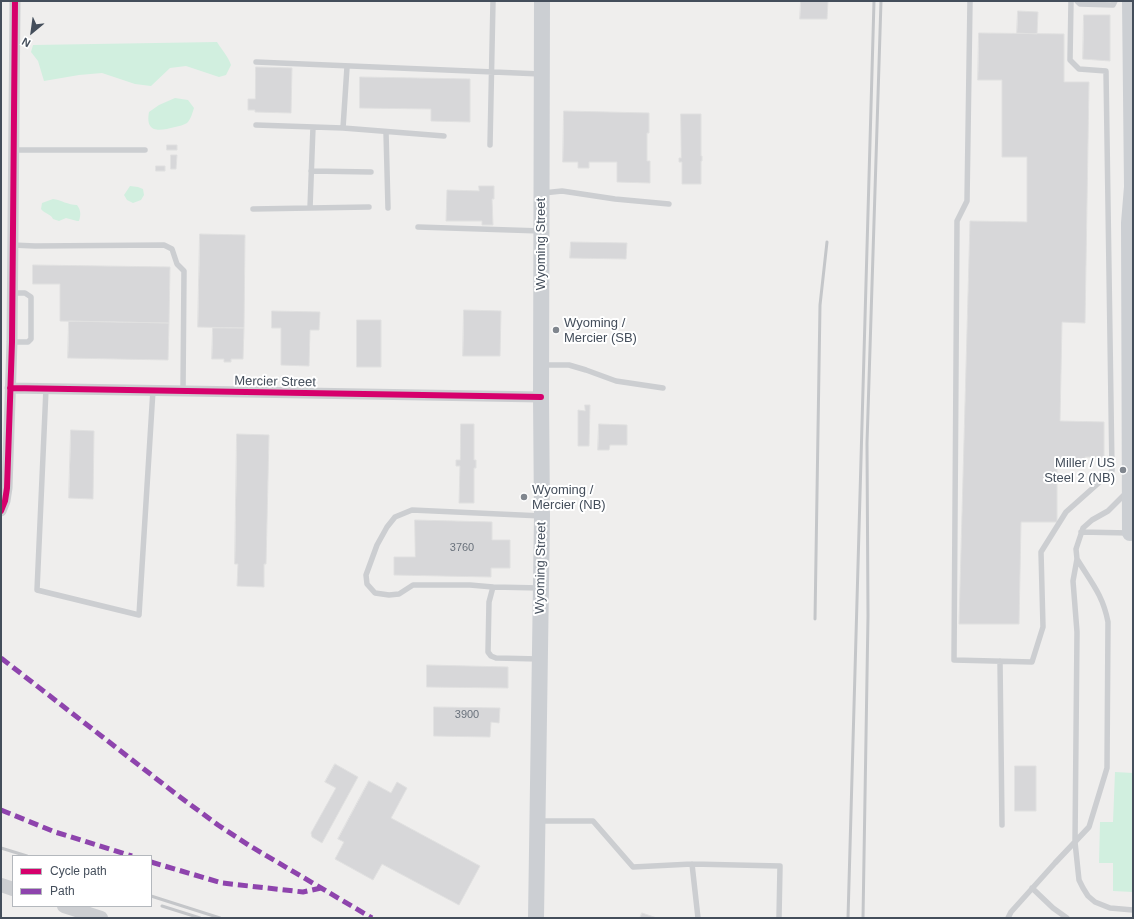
<!DOCTYPE html>
<style>
body{margin:0}
#map{position:relative;width:1134px;height:919px;overflow:hidden;background:#efeeed;font-family:Helvetica,sans-serif}
canvas{display:block}
.frame{position:absolute;inset:0;border:2px solid #444e5b;pointer-events:none}
.legend{position:absolute;left:12px;top:855px;width:140px;height:52px;box-sizing:border-box;background:#fff;border:1px solid #b4b8bd;margin:0;padding:5px 7px;list-style:none;font-size:12px;color:#444e5b}
.legend li{display:flex;align-items:center;gap:8px;height:20px}
.legend b{width:20px;border:1px solid #b4b8bd}
.north{position:absolute;left:12px;top:12px;width:40px;height:40px;-webkit-text-stroke:3px #fff;paint-order:stroke;rotate:209deg;font-size:11px;font-weight:700;line-height:16px;text-align:center;color:#444e5b}
.north::after{content:'';display:block;margin:auto;width:14px;height:18px;background:#444e5b;clip-path:polygon(50% 0,100% 100%,50% 72%,0 100%)}
</style>
<div id="map">
<canvas width="1134" height="919"></canvas>
<div class="frame"></div>
<ul class="legend">
<li><b style="height:5px;background:#d6006c"></b>Cycle path</li>
<li><b style="height:5px;background:#8e44ad"></b>Path</li>
</ul>
<div class="north">N</div>
</div>
<script>
const context = document.querySelector('canvas').getContext('2d');
context.lineJoin = 'round';
function paint(path, color) { context.fillStyle = color; context.fill(path, 'evenodd'); }
function trace(path, color, width, dash) { context.strokeStyle = color; context.lineWidth = width; context.lineCap = dash ? 'butt' : 'round'; context.setLineDash(dash || []); context.stroke(path); }
function drawText(font, color, halo, rows, align = 'center') {
  context.font = font + ' Helvetica,sans-serif'; context.lineWidth = 4; context.setLineDash([]); context.textBaseline = 'middle'; context.strokeStyle = halo; context.fillStyle = color; for (const [text, x, y, turn = 0] of rows) {
    context.save(); context.translate(x, y); context.rotate((+turn || 0) * Math.PI / 180); context.textAlign = isNaN(turn) ? turn : align; if (halo) context.strokeText(text, 0, 0); context.fillText(text, 0, 0); context.restore();
  }
}
paint(new Path2D(`
 M217,42C222,50 228,56 231,65L226,75L219,77L186,66L170,68L151,86L135,84L102,73L79,75L44,81L38,61L31,52L33,45Z
 M175,98L188,100L194,108C192,114 191,119 187,123C184,125 179,126 175,127C160,131 145,134 149,112L159,105Z
 M130,186L138,187L143,189L144,195L141,200L133,203L127,200L124,195Z
 M53,199C61,200 68,205 77,205C81,210 81,215 79,221H77L66,218L59,221L53,219C51,214 45,214 41,209L42,203Z
 M1115,772L1133,773V892L1113,891V863H1099L1100,822H1113Z`), '#d1efdf');
const building = new Path2D(`
 M801,1H828L827,19H800Z
 M1018,11L1038,12L1037,34L1017,33Z
 M1084,15H1110V61L1083,59Z
 M979,33L1064,34V82H1089L1085,323L1062,322L1060,421L1104,422V457H1085V468H1057V522H1021L1019,624H959L970,221L1027,222V157H1002V80H978Z
 M256,67L292,68L291,113L255,112V110H248V99H255Z
 M360,77L470,79V122L431,121V109L360,108Z
 M564,111L649,113V133H647V161H650V183L617,182V162H589V168H578V162H563Z
 M681,114H701V156H702V161H701V184H682V162H679V158H681Z
 M167,145H177V150H167Z
 M171,155H177L176,169H171Z
 M156,166H165V171H156Z
 M479,186H494V199H492L493,225H482V221H446L447,190L479,191Z
 M200,234L245,235L244,328L198,327Z
 M571,242L627,243L626,259L570,258Z
 M33,265L170,267L169,323L60,321V284H33Z
 M464,310L501,311L500,356H463Z
 M272,311L320,312L319,330H310L309,366L281,365V328H272Z
 M357,320H381V367H357Z
 M69,321L169,323L168,360L68,358Z
 M213,328H244L243,359H231V362H224V359H212Z
 M585,405H590L589,446H578V410L585,411Z
 M461,424H474V460H476V468H474V503H459L460,466H456V460H460Z
 M599,424L627,425V445H610L609,450H598Z
 M71,430L94,431L93,499L69,498Z
 M237,434L269,435L266,564H264V587L237,586L238,564H235Z
 M415,520L492,522V540H510V568H491V577L394,575V557H415Z
 M427,665L508,667V688L427,687Z
 M434,707L500,708L499,723L491,722L490,737L434,736Z
 M335,764L358,777L322,843L312,837L311,833L336,788L325,782Z
 M1015,766H1036V811H1015Z
 M369,781L391,793L397,782L407,788L391,818L480,866L459,905L382,864L373,880L335,859L344,842L338,839Z
 M642,913L657,918H640Z`);
paint(building, '#d7d7d9');
trace(building, '#e0e0e0', 1);
trace(new Path2D(`
 M970,1L967,201L957,221L954,660L1032,662L1043,627L1041,552L1066,512L1112,471L1106,71L1079,69L1070,60L1071,1
 M1077,1L1080,4L1113,5L1115,1
 M256,62L541,74
 M347,67L343,128L444,136
 M256,125L343,128
 M386,132L388,208
 M490,145L493,1
 M14,150H145
 M311,171L371,172
 M543,193L562,191L615,199L669,204
 M310,208L369,207
 M253,209L310,208L313,127
 M418,227L541,231
 M12,245L35,246L164,245L172,249L177,264L184,271L183,391
 M12,342H28L31,339V297L25,293H12
 M543,365H569L586,370L616,381L663,388
 M46,389L37,590L139,615L153,390
 M1127,492L1108,511L1092,520L1083,528L1076,549L1077,559L1073,581L1077,632L1075,842L1079,880L1083,888L1088,896L1095,902L1110,908L1133,910
 M1081,532L1129,533
 M493,587L470,585H413L399,594L389,595L375,593L367,584L366,575L377,545L387,527L395,517L412,510L542,516
 M539,659L496,658L491,656L488,652L489,602L493,587L541,588
 M1000,661L1002,825
 M538,821H593L633,867L692,864L780,866L779,918
 M692,864L698,918
 M1032,888L1053,908L1067,918
 M1008,918L1011,912L1055,863L1089,827L1107,768L1108,622C1103,595 1091,582 1077,559`), '#ccced1', 5.5);
trace(new Path2D(`
 M10,388L541,397
 M1,511L5,501L7,488L12,342L15,1`), '#ccced1', 11);
trace(new Path2D(`
 M1,885L13,889
 M64,906L101,918`), '#ccced1', 14);
trace(new Path2D(`
 M1130,1L1132,187L1129,223L1130,533
 M536,918L542,516L541,397L542,1`), '#cccfd3', 16);
trace(new Path2D(`
 M815,619L820,305L827,242
 M1,848L27,856
 M151,896L220,918
 M162,906L200,918
 M848,918L874,1
 M863,918L868,616L867,443L881,1`), '#c4c6c9', 3);
trace(new Path2D(`
 M1,658L176,794L218,825L250,846L372,918
 M1,810L55,832L132,856
 M151,862L222,883L303,892L321,888`), '#8e44ad', 5, [10, 5]);
trace(new Path2D(`
 M10,388L541,397
 M1,511L5,501L7,488L12,342L15,1`), '#d6006c', 6);
for (const [x, y, r, color] of [
 [556,330,4,"#80868e"],
 [1123,470,4,"#80868e"],
 [524,497,4,"#80868e"]
]) { const dot = new Path2D(); dot.arc(x, y, r, 0, 2 * Math.PI); context.fillStyle = color; context.fill(dot); trace(dot, '#fff', 1.5); }
drawText('11px', '#6a727c', null, [
 ["3760",462,548],
 ["3900",467,715]
]);
drawText('13px', '#444e5b', '#fff', [
 ["Wyoming Street",541,244,-90],
 ["Mercier Street",275,382,1],
 ["Wyoming Street",541,568,-89]
]);
drawText('13px', '#444e5b', '#fff', [
 ["Wyoming /",564,323],
 ["Mercier (SB)",564,338],
 ["Miller / US",1115,463,"right"],
 ["Steel 2 (NB)",1115,478,"right"],
 ["Wyoming /",532,490],
 ["Mercier (NB)",532,505]
], 'left');
</script>
